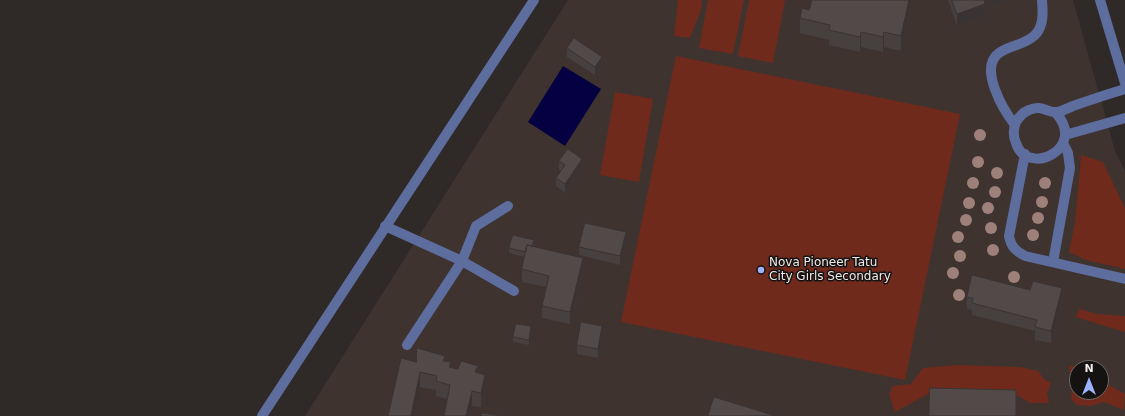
<!DOCTYPE html>
<style>
body{margin:0}
#map{position:relative;width:1125px;height:416px;overflow:hidden;background:#2f2927;font-family:"DejaVu Sans",sans-serif}
canvas{display:block}
.north{position:absolute;left:1069px;top:360px;width:40px;height:40px;box-sizing:border-box;background:#151212;border:1px solid #6c6868;border-radius:50%;rotate:0deg;font-size:11px;font-weight:700;line-height:16px;text-align:center;color:#efeae9}
.north::after{content:'';display:block;margin:auto;width:14px;height:18px;background:#9bb4fd;clip-path:polygon(50% 0,100% 100%,50% 72%,0 100%)}
</style>
<div id="map">
<canvas width="1125" height="416"></canvas>
<div class="north">N</div>
</div>
<script>
const context = document.querySelector('canvas').getContext('2d');
context.lineJoin = 'round';
function paint(path, color) { context.fillStyle = color; context.fill(path, 'evenodd'); }
function trace(path, color, width, dash) { context.strokeStyle = color; context.lineWidth = width; context.lineCap = dash ? 'butt' : 'round'; context.setLineDash(dash || []); context.stroke(path); }
function drawText(font, color, halo, rows, align = 'center') {
  context.font = font + ' "DejaVu Sans",sans-serif'; context.lineWidth = 3; context.setLineDash([]); context.textBaseline = 'middle'; context.strokeStyle = halo; context.fillStyle = color; for (const [text, x, y, turn = 0] of rows) {
    context.save(); context.translate(x, y); context.rotate((+turn || 0) * Math.PI / 180); context.textAlign = isNaN(turn) ? turn : align; if (halo) context.strokeText(text, 0, 0); context.fillText(text, 0, 0); context.restore();
  }
}
paint(new Path2D(`
 M568,0H1073L1115,151L1125,171V416H305ZM1077,368H1101V392H1077Z`), '#3f3330');
paint(new Path2D(`
 M678,0H702L701,10L690,38L674,36Z
 M708,0H744L733,54L699,48Z
 M749,0H785L773,63L738,56Z
 M676,56L960,114L905,380L621,322Z
 M615,92L653,99L639,182L600,175Z
 M1081,155L1103,162L1125,208V269L1086,260L1069,252L1075,222Z
 M1080,309L1097,314L1125,316V332L1075,317Z
 M958,365L1020,367L1038,371L1044,379L1051,383L1047,394L1049,403H1030L1019,396L940,392L926,395L895,412L889,394L893,386L911,384L923,368Z
 M1069,366H1081L1082,368H1077V392H1101V383L1111,386L1125,394L1124,410L1104,402L1090,406L1077,405L1071,399L1072,388Z`), '#6f2a1c');
paint(new Path2D(`
 M563,66L601,89L565,146L528,122Z`), '#040041');
trace(new Path2D(`
 M1100,0L1125,83
 M1055,112C1089,148 1027,178 1016,143C1013,136 1013,129 1016,122C1019,117 1024,112 1029,110C1042,104 1047,113 1056,112C1061,112 1068,108 1073,106C1090,100 1108,94 1125,89
 M1015,125C1004,111 978,68 999,53C1010,45 1025,45 1035,35C1044,26 1043,12 1042,0
 M1065,135L1125,118
 M1025,154L1009,236C1011,247 1016,251 1025,256L1125,279
 M385,226L462,261L514,291
 M1053,262L1070,168L1068,153L1063,143
 M407,345L462,261L476,226L508,206
 M262,416L534,0`), '#5d6d9e', 10);
context.fillStyle = '#9d8079';
for (const [x, y] of [
 [980,135],
 [978,162],
 [997,173],
 [973,183],
 [1045,183],
 [995,192],
 [1042,202],
 [969,203],
 [988,208],
 [1038,218],
 [966,220],
 [991,228],
 [1033,235],
 [958,237],
 [993,250],
 [960,256],
 [953,273],
 [1014,277],
 [959,295]
]) { context.beginPath(); context.arc(x, y, 6, 0, 2 * Math.PI); context.fill(); }
paint(new Path2D(`
 M948,0H1011L985,9V16L957,26Z
 M809,10L909,15L901,51L884,47L883,52L861,47L860,52L829,45V40L800,33V18Z
 M567,48L602,65L595,75L567,57Z
 M559,161L582,168L565,193L556,186V178L561,171L559,170Z
 M626,241L620,265L579,255V247Z
 M534,244L533,247L583,270L570,324L542,318V306L546,287L522,282V269L525,257L509,253V248Z
 M967,297L1062,301L1051,343L1035,340V331L972,315V310L967,309Z
 M531,331L529,345L513,342V337Z
 M602,334L598,358L577,354V345Z
 M445,361L451,367L478,373L485,390L481,407L472,406L436,396V390L420,387L416,362Z`), '#46403f');
paint(new Path2D(`
 M909,0V15L901,51V36Z
 M983,0H1011L985,9V16L957,26V14Z
 M861,32V47L860,52V37Z
 M884,32V47L883,52V37Z
 M602,57V65L595,75V67Z
 M582,159V168L565,193V184Z
 M626,232V241L620,265V256Z
 M583,258V270L570,324V312Z
 M1062,288V301L1051,343V331Z
 M531,326V331L529,345V340Z
 M602,326V334L598,358V349Z
 M420,372V387L414,416H411Z
 M485,375V390L481,407V393Z
 M472,391V406L470,416H466Z`), '#393433');
const building = new Path2D(`
 M812,0H909L901,36L884,32L883,37L861,32L860,37L829,30L830,25L800,18L802,8L809,10Z
 M952,0H984L985,4L957,14Z
 M574,38L602,57L595,67L567,48Z
 M568,149L582,159L565,184L556,178L565,165L559,161Z
 M585,223L626,232L620,256L579,247Z
 M513,235L534,240L532,246L527,245L526,252L509,248Z
 M527,245L583,258L570,312L542,306L549,276L522,269Z
 M972,275L1030,290L1033,281L1062,288L1051,331L1035,327L1037,320L972,303L973,298L967,297Z
 M581,322L602,326L598,349L577,345Z
 M516,324L531,326L529,340L513,337Z
 M417,348L445,356L443,361L451,362L449,367L458,369L461,361L478,366L475,372L485,375L481,393L472,391L466,416H444L450,385L436,381L437,376L420,372L411,416H388L401,358L416,362Z
 M930,388L1016,390V416H929Z
 M714,397L776,416H708Z
 M482,413L498,415V416H481Z`);
paint(building, '#514a49');
trace(building, '#393433', 1);
for (const [x, y, r, color] of [
 [761,270,4,"#9bb4fd"]
]) { const dot = new Path2D(); dot.arc(x, y, r, 0, 2 * Math.PI); context.fillStyle = color; context.fill(dot); trace(dot, '#151212', 1.5); }
drawText('12px', '#efeae9', '#151212', [
 ["Nova Pioneer Tatu",769,263],
 ["City Girls Secondary",769,277]
], 'left');
</script>
